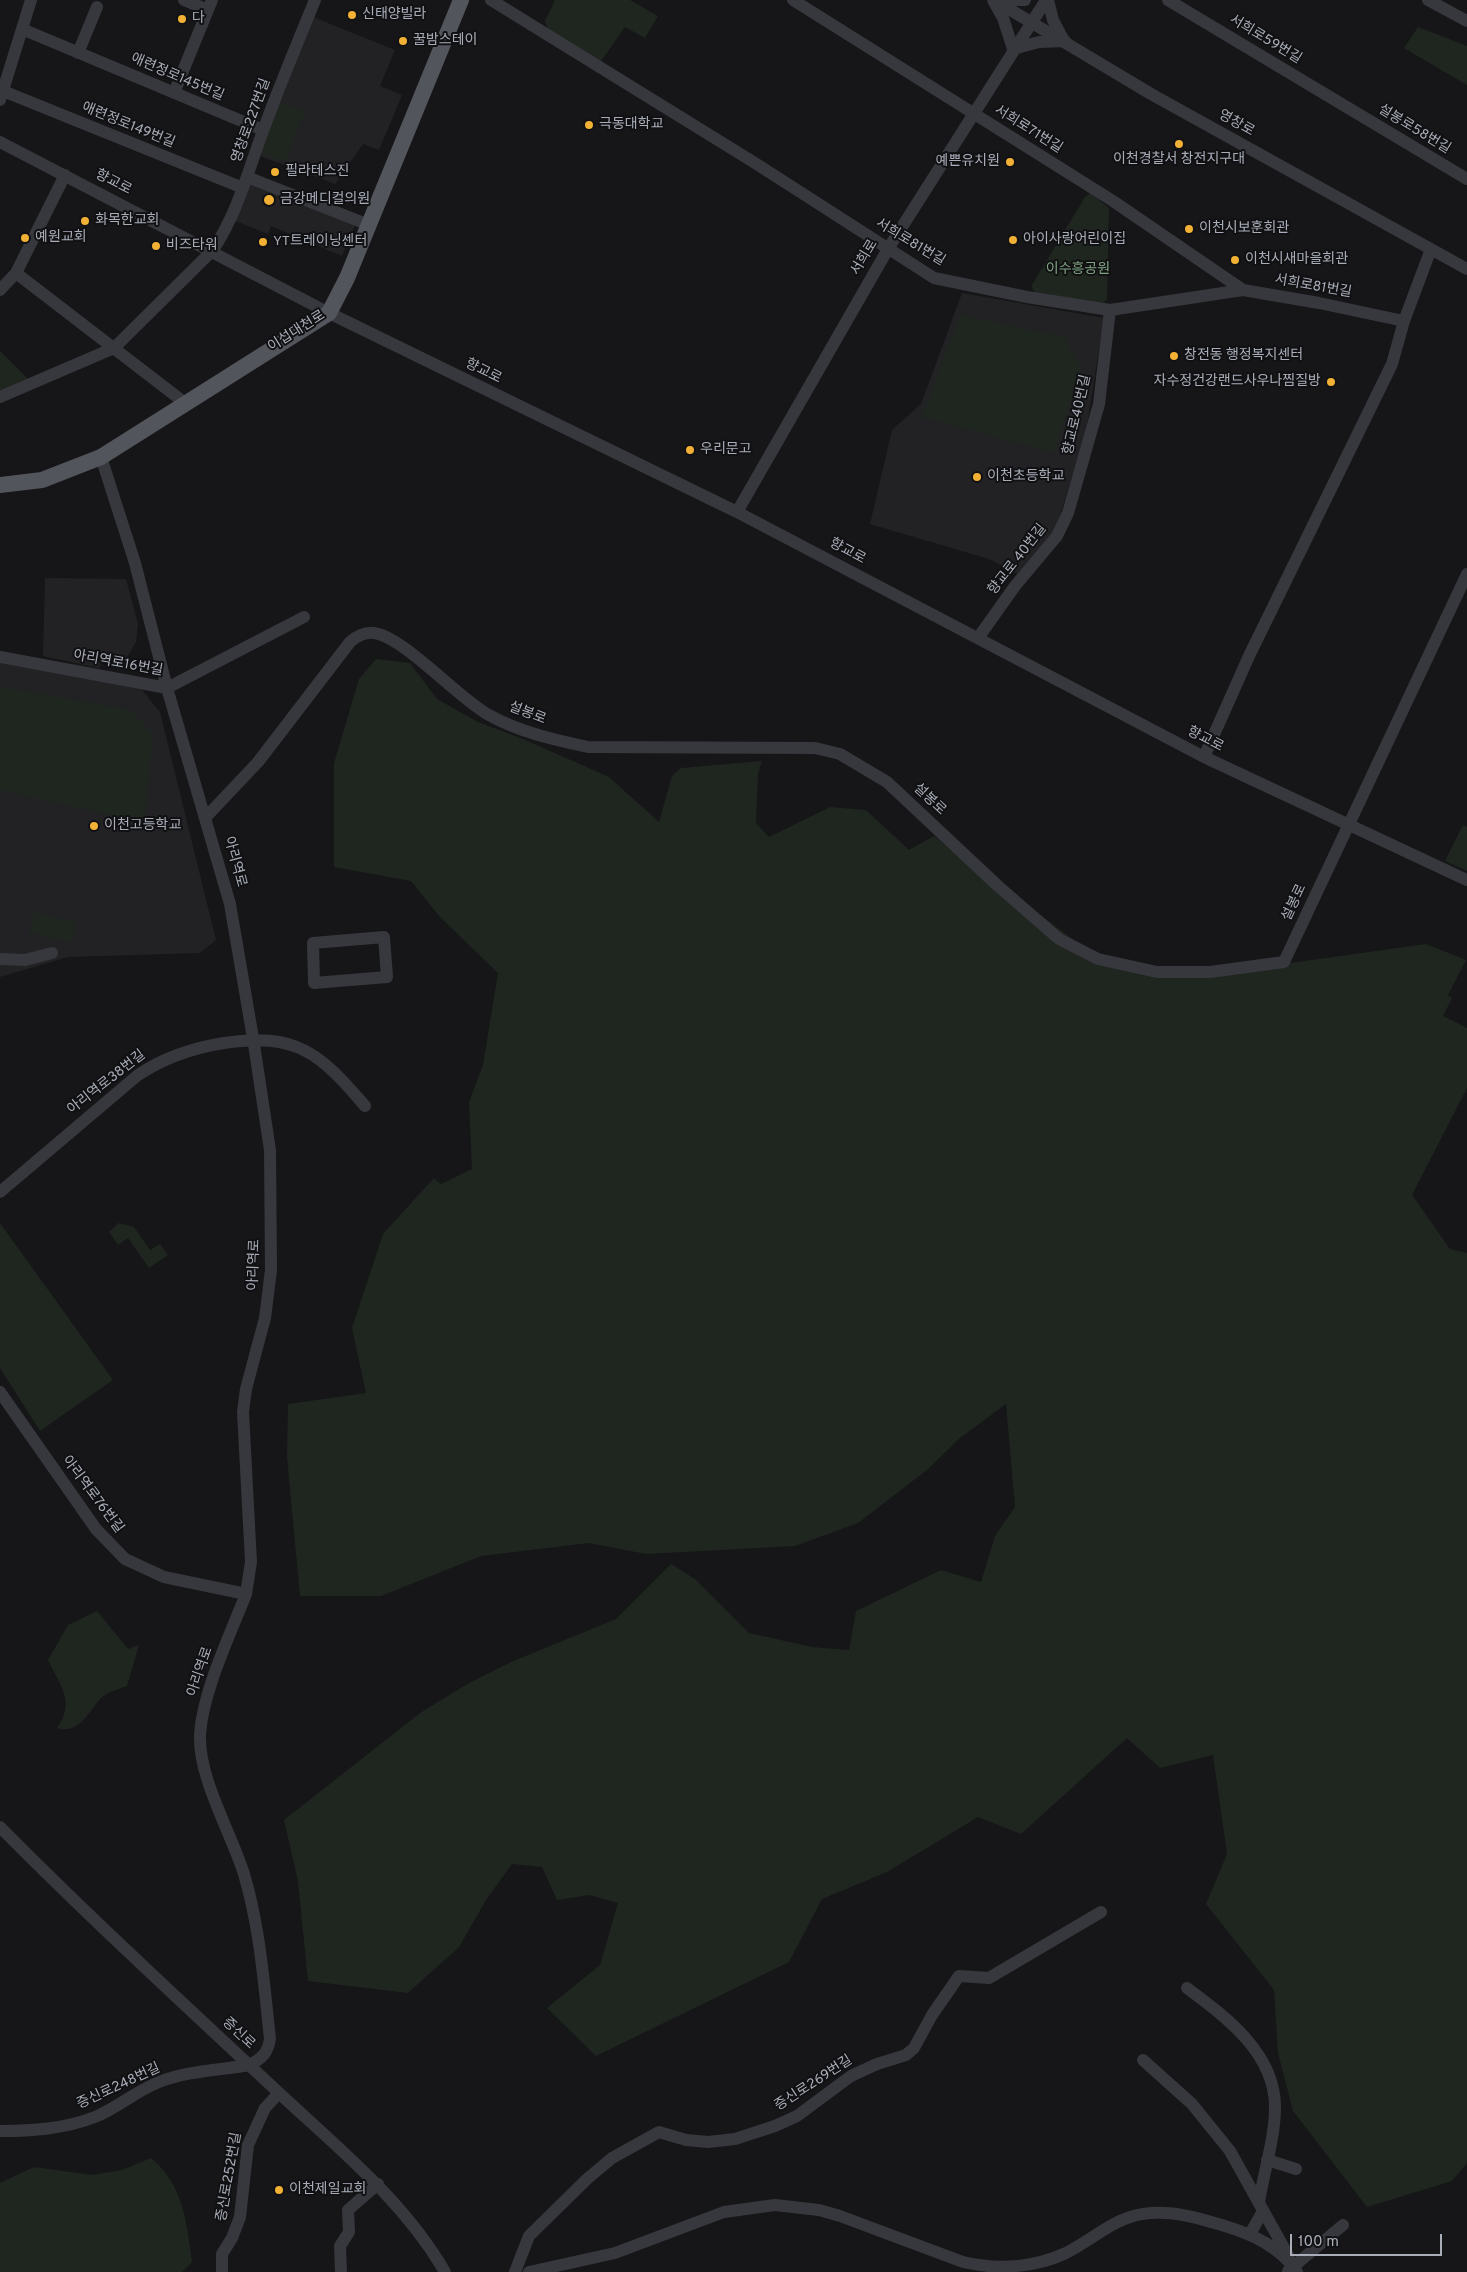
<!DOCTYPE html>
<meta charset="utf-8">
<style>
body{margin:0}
#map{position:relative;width:1467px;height:2272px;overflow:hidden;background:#161618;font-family:Overpass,sans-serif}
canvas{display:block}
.scale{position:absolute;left:1290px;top:2234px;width:152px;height:22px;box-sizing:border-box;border:2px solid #a8adb8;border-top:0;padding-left:6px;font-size:15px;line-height:18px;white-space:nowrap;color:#a8adb8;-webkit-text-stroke:4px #111113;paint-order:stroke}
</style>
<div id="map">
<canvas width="1467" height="2272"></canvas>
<div class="scale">100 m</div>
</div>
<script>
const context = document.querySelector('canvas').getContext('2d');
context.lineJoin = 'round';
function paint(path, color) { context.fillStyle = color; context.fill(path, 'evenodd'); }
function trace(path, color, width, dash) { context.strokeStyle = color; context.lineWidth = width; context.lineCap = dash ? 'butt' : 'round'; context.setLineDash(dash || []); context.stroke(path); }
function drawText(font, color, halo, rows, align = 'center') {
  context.font = font + ' Overpass,"Noto Sans KR",sans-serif'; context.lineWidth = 4; context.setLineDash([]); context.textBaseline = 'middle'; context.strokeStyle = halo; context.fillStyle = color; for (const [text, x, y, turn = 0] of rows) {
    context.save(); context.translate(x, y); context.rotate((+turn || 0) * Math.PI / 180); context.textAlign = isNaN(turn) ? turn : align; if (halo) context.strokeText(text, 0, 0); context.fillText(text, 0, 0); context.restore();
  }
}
paint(new Path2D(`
 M313,17L395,50L380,86L402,95L379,150L363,144L335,184L260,156Z
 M249,180L356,223L342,256L271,226L268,234L233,220Z
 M962,293L1104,318L1086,431L1055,532L1017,574L989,559L870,524L892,430L921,404Z
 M45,578L126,579L138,624L136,642L126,659H102L99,668L43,656Z
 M0,659L142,690L160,712L216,940L200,953L68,957L0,977Z`), '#222225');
paint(new Path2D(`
 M555,0H630L658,16L645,38L625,27L599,64L549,32L545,21Z
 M1418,27L1467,46V85L1404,48Z
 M280,102L305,111L285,162L260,153Z
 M1089,194H1092L1109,208L1107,299L1102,304L1036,294L1032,288V285L1085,197Z
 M960,315L1064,337L1081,368L1054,453L922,417Z
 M0,351L29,380L0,393Z
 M376,659L410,663L437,699L478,722L523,739L609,777L659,822L672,776L681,768L762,761L758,774L756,823L769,837L830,807L866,810L909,850L934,836L1074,940L1118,966L1212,974L1426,944L1466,960L1448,995L1452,998L1443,1016L1467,1028V1088L1412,1195L1450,1249L1467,1253V2163L1452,2181L1367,2207L1293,2111L1278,2053L1274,1990L1206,1904L1227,1854L1213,1755L1160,1768L1127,1738L1021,1834L978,1817L887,1872L822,1899L789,1962L596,2056L547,2008L600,1965L618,1903L589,1895L557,1900L542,1867L512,1864L486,1900L459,1947L408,1993L308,1981L298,1881L284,1820L420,1713L469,1683L511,1662L616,1619L671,1564L695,1579L749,1633L812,1647L849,1650L856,1611L941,1570L981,1582L995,1536L1015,1507L1006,1404L960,1438L927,1470L858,1523L795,1546L646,1554L589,1543L481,1556L381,1596H300L287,1457L288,1404L366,1393L352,1328L383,1234L434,1178L441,1184L472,1169L469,1102L483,1065L498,973L440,917L411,881L334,867V763L359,679Z
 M0,687L129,709L153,734L145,815L136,821L0,790Z
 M1463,825L1467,827V871L1445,861Z
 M34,912L76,923L71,942L29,932Z
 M0,1223L113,1380L40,1431L0,1368Z
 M119,1223L134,1227L150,1250L160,1244L168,1255L149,1268L128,1238L118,1245L109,1232Z
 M97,1611L128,1649L139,1645L127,1686C119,1689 107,1692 101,1698C89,1711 79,1735 57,1728C76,1701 60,1686 48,1660L68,1625Z
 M151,2158C183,2184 187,2223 192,2262L182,2272H0V2183L34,2167L92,2175L122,2170Z`), '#1e261f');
trace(new Path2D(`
 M184,0L208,10
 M491,0L755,163L934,278L1027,297L1110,310L1243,290L1319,303L1404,321
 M793,0L1113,201L1243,290
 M993,0L1003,18L1013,49L1039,42L1065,41
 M994,0L1151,94L1467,269
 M999,0H1025
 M1048,0L1053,20L1063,39
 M1168,0L1467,179
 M1428,0L1467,21
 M22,29L263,130
 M78,53L97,7
 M3,91L243,188
 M174,93L212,0
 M0,100L31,0
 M0,142L329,313L737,512L1204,757L1467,880
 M247,177L369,225
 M16,273L185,403
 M0,290L16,273L65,175
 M0,397L114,348L212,251C237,215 248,171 263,131C279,87 297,44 315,0
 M737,512L888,249L1046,0
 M978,638L1015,586L1057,536L1068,513L1099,404L1110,310
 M0,657L167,688L304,617
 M1204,757L1249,656L1392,364L1404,321L1431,249
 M206,817L258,762L350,642C357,636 365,632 374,633C404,637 459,699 489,715C519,732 555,740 588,747L815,748L840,754L887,782L998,886L1059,939L1098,959L1157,972H1210L1284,962L1467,574
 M384,937L387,977L314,983L313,943Z
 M0,959L25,960L52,953
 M0,1192L138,1075C165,1057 192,1048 224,1043C296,1032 320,1053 365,1106
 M0,1392L96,1529L125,1559L164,1577L246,1594
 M0,1827C90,1918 185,2005 279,2093C339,2149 403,2200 445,2272
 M1187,1988C1226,2017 1275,2053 1275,2107C1275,2138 1264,2171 1259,2202
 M1143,2060L1192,2104L1230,2151L1289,2257
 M0,2131C32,2131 64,2129 95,2117C117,2108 136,2091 159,2082C187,2071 220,2070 250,2065C262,2058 268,2053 270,2039C264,1984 260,1928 244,1874C231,1832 198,1778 200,1734C203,1691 230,1635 246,1594L251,1562L243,1412L246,1389L265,1318L271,1270L270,1150L253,1038L230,904L167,688L135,563L101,457
 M1267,2160L1296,2169
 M1250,2234L1263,2211
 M1288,2271L1343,2225
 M222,2272V2254L232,2238L240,2217L248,2145L265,2108L279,2093
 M341,2272L340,2246L349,2232L348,2210L378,2184
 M515,2272L529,2236L587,2179L612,2158L659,2132L686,2140L708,2142L735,2139L775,2126L797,2116L851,2076L877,2064L906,2055L914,2048L932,2015L959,1976L989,1978L1101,1912
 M529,2272L615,2253L724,2212L775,2205L819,2210L840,2216L963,2262C997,2270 1034,2268 1066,2253C1096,2238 1116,2215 1151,2213C1176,2211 1202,2219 1225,2226C1254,2235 1280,2247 1297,2272`), '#37383d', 12);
trace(new Path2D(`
 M0,485L42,480L101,457L329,313L347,278L461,0`), '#53555c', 16);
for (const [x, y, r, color] of [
 [352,15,5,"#f2b134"],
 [182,19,5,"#f2b134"],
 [403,41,5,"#f2b134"],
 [589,125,5,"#f2b134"],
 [1179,144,5,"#f2b134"],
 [1010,162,5,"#f2b134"],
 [275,172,5,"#f2b134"],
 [269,200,6,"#f2b134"],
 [85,221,5,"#f2b134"],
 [1189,229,5,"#f2b134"],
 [25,238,5,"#f2b134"],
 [1013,240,5,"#f2b134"],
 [263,242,5,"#f2b134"],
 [156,246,5,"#f2b134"],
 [1235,260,5,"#f2b134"],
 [1174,356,5,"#f2b134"],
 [1331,382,5,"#f2b134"],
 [690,450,5,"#f2b134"],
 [977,477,5,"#f2b134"],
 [94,826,5,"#f2b134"],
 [279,2190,5,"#f2b134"]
]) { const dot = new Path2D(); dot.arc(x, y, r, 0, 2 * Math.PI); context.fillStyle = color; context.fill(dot); trace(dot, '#111113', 2); }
drawText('14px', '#a8adb8', '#111113', [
 ["신태양빌라",362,15],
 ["다",192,19],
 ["꿀밤스테이",413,41],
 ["극동대학교",599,125],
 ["이천경찰서 창전지구대",1179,160,"center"],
 ["예쁜유치원",1000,162,"right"],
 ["필라테스진",285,172],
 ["금강메디컬의원",280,200],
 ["화목한교회",95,221],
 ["이천시보훈회관",1199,229],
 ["예원교회",35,238],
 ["아이사랑어린이집",1023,240],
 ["YT트레이닝센터",273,242],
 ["비즈타워",166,246],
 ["이천시새마을회관",1245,260],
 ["창전동 행정복지센터",1184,356],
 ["자수정건강랜드사우나찜질방",1321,382,"right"],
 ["우리문고",700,450],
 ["이천초등학교",987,477],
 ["이천고등학교",104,826],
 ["이천제일교회",289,2190]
], 'left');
drawText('14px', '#a8adb8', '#111113', [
 ["서희로59번길",1265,40,31],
 ["애련정로145번길",177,78,23],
 ["영창로227번길",252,121,-70],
 ["영창로",1236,124,29],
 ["애련정로149번길",128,126,22],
 ["서희로71번길",1028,130,32],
 ["설봉로58번길",1414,130,31],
 ["향교로",113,183,27],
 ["서희로81번길",910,243,31],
 ["서희로",865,258,-59],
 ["서희로81번길",1313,287,10],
 ["이섭대천로",297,332,-32],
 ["향교로",483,372,26],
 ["향교로40번길",1078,415,-77],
 ["향교로",847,552,28],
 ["향교로 40번길",1018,560,-52],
 ["아리역로16번길",118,664,10],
 ["설봉로",527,714,21],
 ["향교로",1205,740,27],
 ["설봉로",929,800,43],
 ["아리역로",234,862,75],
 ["설봉로",1295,903,-65],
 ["아리역로38번길",107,1083,-38],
 ["아리역로",255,1265,-88],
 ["아리역로76번길",92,1495,53],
 ["아리역로",201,1672,-71],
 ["증신로",238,2034,43],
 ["증신로269번길",814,2084,-33],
 ["증신로248번길",119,2087,-25],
 ["증신로252번길",230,2177,-80]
]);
drawText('14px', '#7fa381', '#111113', [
 ["이수흥공원",1078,270]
]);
</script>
